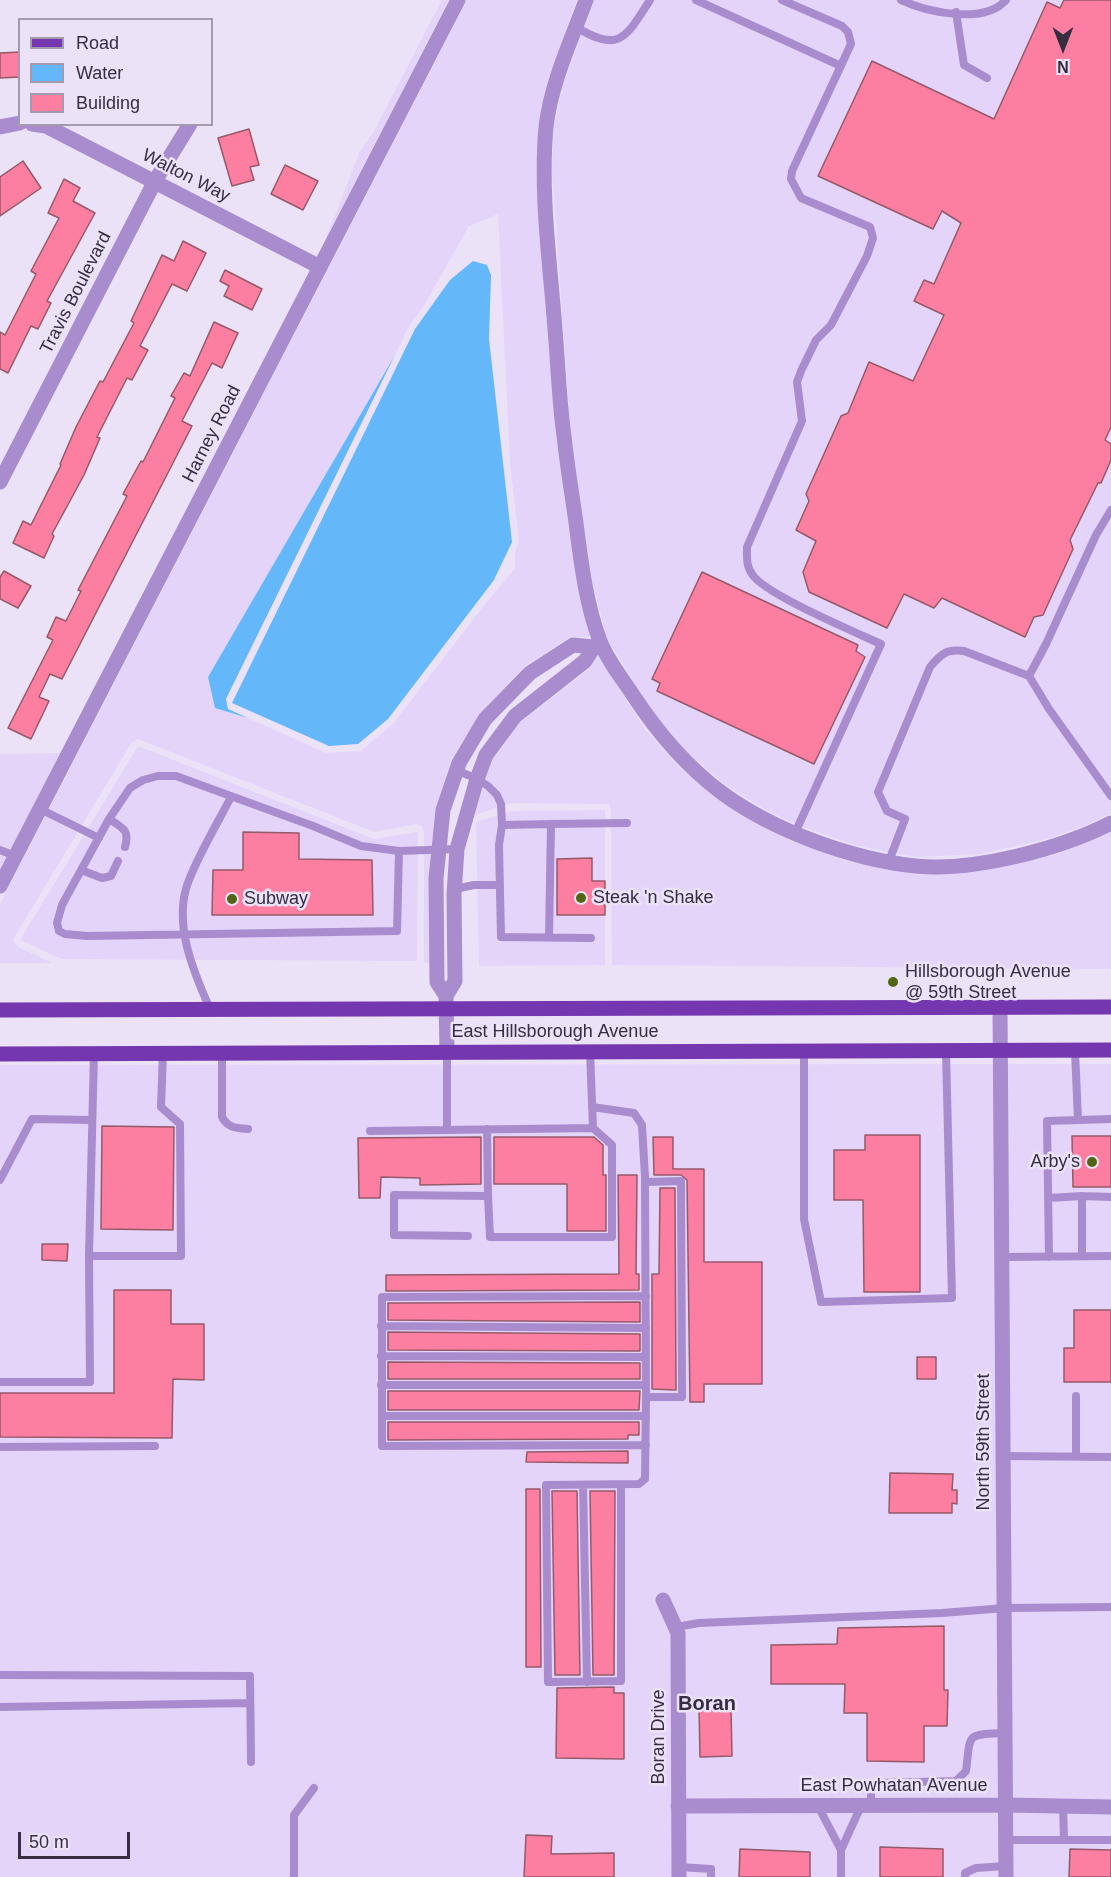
<!DOCTYPE html>
<style>
body{margin:0}
#map{position:relative;width:1111px;height:1877px;overflow:hidden;background:#ebe2f8;font-family:Helvetica,sans-serif}
canvas{display:block}
.legend{position:absolute;left:18px;top:18px;width:195px;height:108px;box-sizing:border-box;background:#ebe2f8;border:2px solid #a39ab0;margin:0;padding:8px 10px;list-style:none;font-size:18px;color:#372d43}
.legend li{display:flex;align-items:center;gap:12px;height:30px}
.legend b{width:30px;border:2px solid #a39ab0}
.north{position:absolute;left:1033px;top:18px;width:60px;height:60px;-webkit-text-stroke:4px #ebe2f8;paint-order:stroke;rotate:180deg;font-size:16px;font-weight:700;line-height:24px;text-align:center;color:#372d43}
.north::after{content:'';display:block;margin:auto;width:21px;height:27px;background:#372d43;clip-path:polygon(50% 0,100% 100%,50% 72%,0 100%)}
.scale{position:absolute;left:18px;top:1832px;width:112px;height:27px;box-sizing:border-box;border:3px solid #372d43;border-top:0;padding-left:8px;font-size:18px;line-height:21px;white-space:nowrap;color:#372d43;-webkit-text-stroke:4px #ebe2f8;paint-order:stroke}
</style>
<div id="map">
<canvas width="1111" height="1877"></canvas>
<ul class="legend">
<li><b style="height:8px;background:#7537b0"></b>Road</li>
<li><b style="height:16px;background:#64b8fa"></b>Water</li>
<li><b style="height:16px;background:#fc7ea1"></b>Building</li>
</ul>
<div class="north">N</div>
<div class="scale">50 m</div>
</div>
<script>
const context = document.querySelector('canvas').getContext('2d');
context.lineJoin = 'round';
function paint(path, color) { context.fillStyle = color; context.fill(path, 'evenodd'); }
function trace(path, color, width, dash) { context.strokeStyle = color; context.lineWidth = width; context.lineCap = dash ? 'butt' : 'round'; context.setLineDash(dash || []); context.stroke(path); }
function drawText(font, color, halo, rows, align = 'center') {
  context.font = font + ' Helvetica,sans-serif'; context.lineWidth = 5; context.setLineDash([]); context.textBaseline = 'middle'; context.strokeStyle = halo; context.fillStyle = color; for (const [text, x, y, turn = 0] of rows) {
    context.save(); context.translate(x, y); context.rotate((+turn || 0) * Math.PI / 180); context.textAlign = isNaN(turn) ? turn : align; if (halo) context.strokeText(text, 0, 0); context.fillText(text, 0, 0); context.restore();
  }
}
paint(new Path2D(`
 M442,0H449L325,240L360,151L373,133Z
 M467,0H577L548,80L539,123L536,172L556,437L576,579L591,637H570L525,666L480,713L452,758L436,807L431,848L429,878V963H424V832L422,826L416,824L374,832L138,739L132,742L14,938V942L18,947L52,963H0V904ZM498,214L510,462L519,541L515,553V569L485,604L393,724L361,751L326,753L248,718L215,708L208,677L395,355L410,324L425,304L469,226Z
 M594,0H1111V813L1091,823L1051,838L981,854L918,857L890,853L851,844L798,825L766,810L727,786L689,754L656,717L607,639L591,576L571,434L567,381L552,171L554,125L563,85Z
 M598,656L645,729L679,767L718,800L759,825L792,841L846,861L918,875L982,871L1055,855L1111,832V969L612,965L611,810L609,804L512,803L475,815L484,782L493,759L520,722L589,669Z
 M138,746L374,839L418,832L417,961L61,959L20,940Z
 M60,753L31,810L0,869V754Z
 M605,810V965L479,966L476,822L512,811Z
 M1111,1064V1877H0V1065Z`), '#e4d4fa');
paint(new Path2D(`
 M473,261L487,265L491,275L489,339L512,542L494,580L388,719L358,744L329,746L232,703L415,329L450,280Z
 M395,355L226,699L228,709L248,718L215,708L208,677Z`), '#64b8fa');
const building = new Path2D(`
 M1064,0H1111V427L1105,440L1111,444V460L1101,483H1098L1070,540L1073,549L1043,615L1034,617L1025,637L942,598L934,608L904,594L887,628L809,592L803,572L816,541L796,530L809,501L806,494L841,416L848,413L869,362L913,381L944,315L914,301L924,280L934,284L961,223L942,211L933,229L818,176L872,61L994,119L1047,2L1060,8Z
 M20,52V77L0,78V53Z
 M249,129L259,165L250,167L254,180L232,186L218,138Z
 M23,161L41,188L0,216V177Z
 M285,165L318,181L303,210L271,194Z
 M64,179L80,188L73,201L95,213L47,301L51,303L38,329L31,326L8,373L0,369V332L5,335L36,274L31,271L59,218L48,213Z
 M183,241L206,253L187,291L172,284L140,346L148,350L132,380L127,378L97,437L100,438L84,475L52,534L54,536L44,558L13,543L23,521L31,525L61,465L60,464L76,427L100,381L103,382L134,323L131,321L162,255L174,261Z
 M225,270L262,289L252,310L224,296L229,286L220,281Z
 M214,322L238,333L222,368L212,363L182,421L192,426L62,679L50,674L39,697L49,701L31,739L8,728L53,640L47,637L56,617L66,621L81,591L78,590L127,496L123,494L141,461L143,462L175,398L171,396L184,373L190,376Z
 M4,571L31,586L18,608L0,599V577Z
 M702,572L858,645L856,651L865,657L814,764L657,691L660,683L652,679Z
 M243,832L299,833V859L372,860L373,915H212L213,870H243Z
 M592,858V881H605V915H557V859Z
 M102,1126L174,1127L173,1230L101,1229Z
 M865,1135H920V1292H864L863,1200H834V1150H865Z
 M1072,1136H1111V1187H1073Z
 M481,1137V1184L420,1185V1178L381,1177L380,1198H359L358,1138Z
 M494,1137H594L603,1145V1175H606V1231H567V1184H494Z
 M653,1137H673V1169H704V1262H762V1384H704V1402H690L687,1180L681,1175H654Z
 M618,1175H637L636,1274H639V1290L386,1291V1275L619,1274Z
 M660,1188H675L676,1390L652,1389V1274H659Z
 M42,1244H68L67,1261L42,1260Z
 M114,1290H171V1324H204V1380L173,1379L172,1438L0,1437V1393H114Z
 M640,1302V1322L388,1320V1303Z
 M1074,1310H1111V1382H1064V1348H1074Z
 M388,1332L640,1334V1351L388,1350Z
 M917,1357H936V1379H917Z
 M388,1362L640,1363V1379H388Z
 M388,1391H640L639,1410H388Z
 M388,1422H639V1435H628V1439L388,1440Z
 M628,1451V1463L526,1462L527,1452Z
 M890,1473L953,1474L952,1490H957V1504L952,1503V1513H889Z
 M526,1489H540L541,1667H526Z
 M552,1491H577L580,1675H555Z
 M590,1491H615L614,1675H593Z
 M944,1626V1690H948L947,1726H924V1762L867,1761V1713H844L845,1684H771V1645L837,1644L838,1628Z
 M614,1687V1693H624V1759L556,1758L557,1688Z
 M699,1708H731L732,1756L700,1757Z
 M526,1835L552,1836L551,1854L614,1853V1877H524Z
 M880,1847L943,1849V1877H880Z
 M740,1849L810,1852V1877H739Z
 M1070,1849L1111,1850V1877H1069Z`);
paint(building, '#fc7ea1');
trace(building, '#955a69', 1.5);
trace(new Path2D(`
 M696,0L841,66
 M782,0L842,26L848,32L851,44L792,171L791,179L801,198L870,227L873,238L867,256L831,325L816,340L801,371L797,382L802,421L747,547C747,557 746,566 752,574C764,594 855,632 881,644L795,833
 M901,0C927,12 984,25 1006,0
 M956,12L964,65L987,78
 M576,27C620,54 626,37 650,0
 M1029,676L1049,709L1111,796
 M456,770L477,779L488,786L497,795L501,804L502,825L499,845L501,937L591,938
 M40,809L99,838
 M109,819C123,828 130,830 125,847
 M551,824L627,823
 M502,825L551,824L549,937
 M0,850L15,856
 M399,851L361,846L313,826L176,776H158L143,780L130,788L109,819L62,905L57,923L59,931L65,934L87,936L397,931L399,851L457,849
 M889,861L905,819L887,811L878,792L930,667C941,654 946,649 964,651L1029,676L1046,644L1096,535L1111,510
 M81,870L102,878L111,876L118,861
 M455,889L474,885H499
 M210,1009C193,971 172,921 189,880C200,852 217,824 231,797
 M804,1051V1219L821,1302L952,1298L946,1051
 M1075,1051L1078,1120
 M447,1052V1130
 M222,1053V1117C228,1128 236,1128 248,1129
 M592,1107L634,1113L642,1125L645,1177V1182C646,1253 646,1325 646,1397H682L681,1181L645,1182
 M370,1131L593,1128L590,1051
 M0,1180L32,1119L92,1120
 M488,1196L490,1237H612V1145L593,1128
 M1082,1196L1111,1197
 M1048,1198L1082,1196V1256
 M468,1236L394,1235V1195L488,1196L487,1129
 M89,1256H181L180,1124L161,1107L163,1053
 M1003,1257L1111,1256
 M1049,1257L1047,1121L1111,1119
 M646,1296L382,1297V1416H646
 M381,1326L646,1328
 M381,1356L646,1357
 M0,1382H90L89,1256L94,1053
 M381,1385H646
 M382,1416V1446L646,1445
 M0,1447L155,1446
 M1004,1456L1111,1457
 M1076,1456V1396
 M583,1485L587,1682
 M621,1485V1681L548,1682L546,1485L639,1484L645,1479L646,1397
 M676,1627L699,1623L942,1613L1005,1608L1111,1607
 M0,1675L250,1676L251,1762
 M0,1707L250,1703
 M818,1806L841,1850L861,1806
 M871,1806V1789L875,1783L956,1781L966,1771C971,1732 965,1735 1006,1733
 M1063,1806L1064,1840H1111
 M1006,1840H1064
 M841,1850V1877
 M679,1867L711,1869V1877
 M294,1877V1815L314,1788
 M965,1877V1873L976,1868L1006,1866`), '#a88ccd', 8);
trace(new Path2D(`
 M586,0C571,41 551,83 546,127C540,193 550,262 555,329C558,364 559,400 564,436C567,465 572,494 576,523C581,562 586,604 600,641C607,660 622,678 633,695C657,732 686,766 722,793C774,831 851,859 915,866C973,872 1060,849 1111,823
 M32,124L46,126L320,267
 M0,127L20,123
 M0,482L155,181L190,124
 M446,996L455,981L454,894L457,849L477,779L486,755L515,716L585,661L594,647L600,643
 M1000,1008L1006,1877
 M447,1052L446,996L437,982L436,878L439,849L443,810L459,763L485,719L530,673L573,645L594,647
 M663,1600L678,1633L679,1877
 M678,1806L1007,1805L1111,1807`), '#a88ccd', 15);
trace(new Path2D(`
 M0,886L458,0`), '#a88ccd', 15);
trace(new Path2D(`
 M0,1010L1111,1007
 M0,1054L1111,1050`), '#7537b0', 15);
for (const [x, y, r, color] of [
 [581,898,6,"#506614"],
 [232,899,6,"#506614"],
 [893,982,6,"#506614"],
 [1092,1162,6,"#506614"]
]) { const dot = new Path2D(); dot.arc(x, y, r, 0, 2 * Math.PI); context.fillStyle = color; context.fill(dot); trace(dot, '#ebe2f8', 2); }
drawText('18px', '#372d43', '#ebe2f8', [
 ["Walton Way",186,176,27],
 ["Travis Boulevard",76,293,-63],
 ["Harney Road",212,434,-63],
 ["East Hillsborough Avenue",555,1032],
 ["North 59th Street",984,1442,-90],
 ["Boran Drive",659,1737,-90],
 ["East Powhatan Avenue",894,1786]
]);
drawText('18px', '#372d43', '#ebe2f8', [
 ["Steak 'n Shake",593,898],
 ["Subway",244,899],
 ["Hillsborough Avenue",905,972],
 ["@ 59th Street",905,993],
 ["Arby's",1080,1162,"right"]
], 'left');
drawText('bold 20px', '#372d43', '#ebe2f8', [
 ["Boran",707,1704]
]);
</script>
